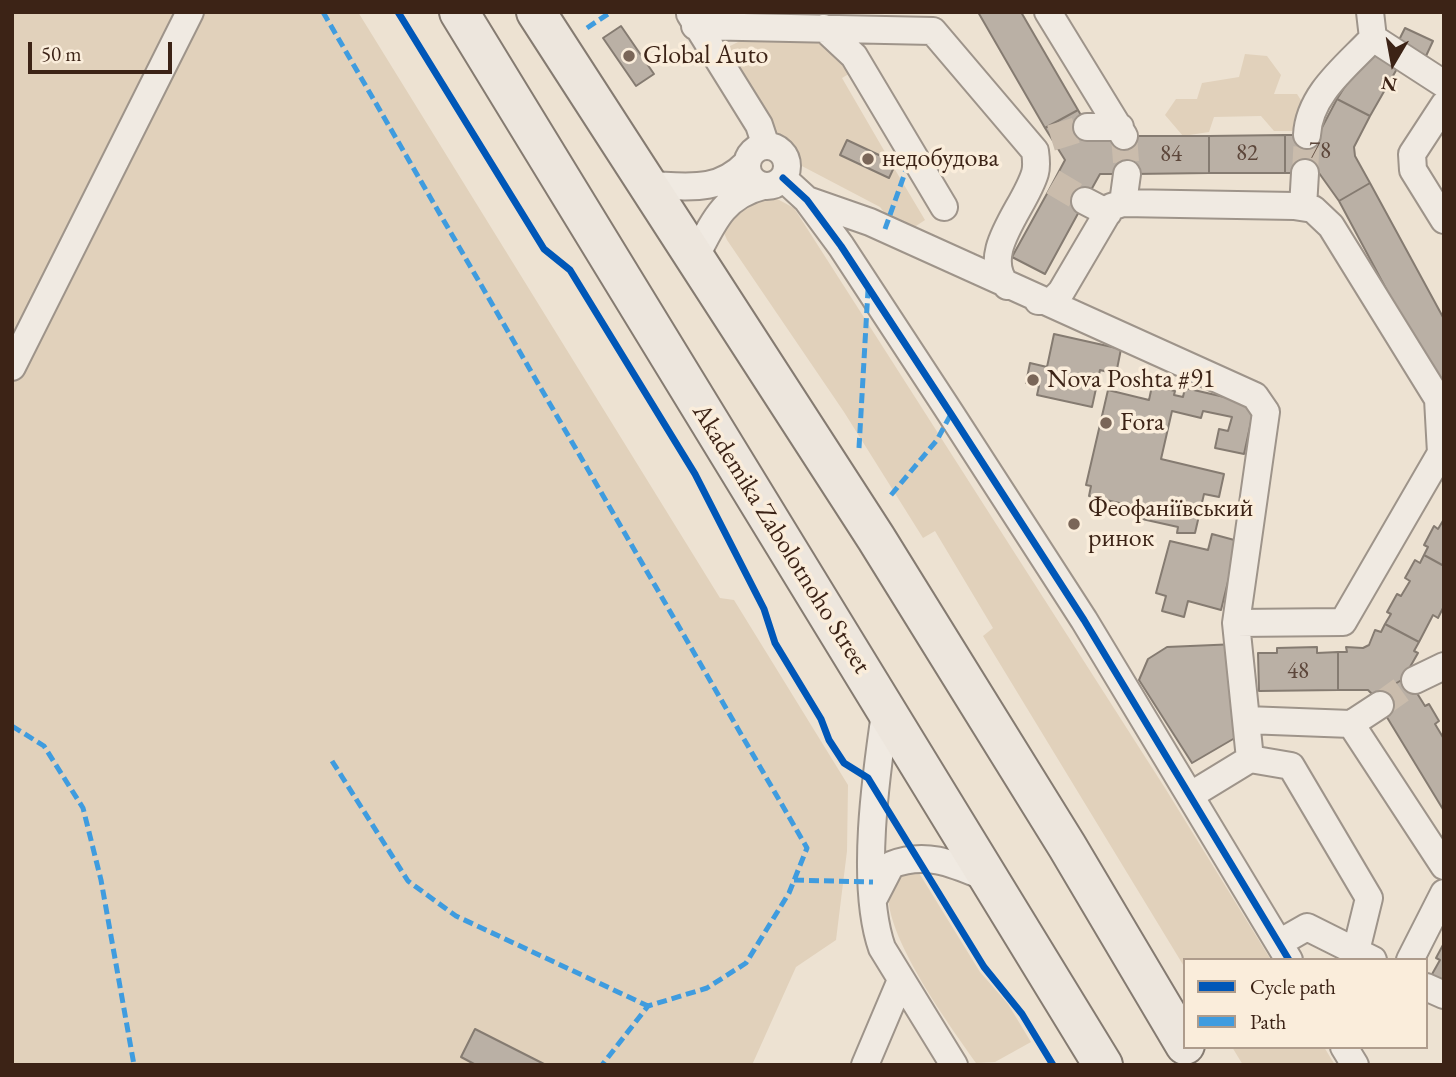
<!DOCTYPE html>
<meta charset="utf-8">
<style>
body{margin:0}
#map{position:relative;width:1456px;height:1077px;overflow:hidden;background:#ede2d2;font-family:"EB Garamond",serif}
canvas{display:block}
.frame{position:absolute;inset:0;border:14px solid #3c2316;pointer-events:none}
.legend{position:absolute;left:1183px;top:958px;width:245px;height:91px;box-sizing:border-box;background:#faeddb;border:2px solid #ae9c8c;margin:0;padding:9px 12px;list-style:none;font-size:21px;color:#3c2316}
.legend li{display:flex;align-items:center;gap:14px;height:35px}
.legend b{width:35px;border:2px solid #ae9c8c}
.north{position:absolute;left:1358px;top:28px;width:70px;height:70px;-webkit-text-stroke:5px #faeddb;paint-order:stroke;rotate:190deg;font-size:19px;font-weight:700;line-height:28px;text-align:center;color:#3c2316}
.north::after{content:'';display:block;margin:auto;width:24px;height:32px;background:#3c2316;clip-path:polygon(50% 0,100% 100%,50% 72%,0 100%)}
.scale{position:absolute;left:28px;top:42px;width:144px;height:32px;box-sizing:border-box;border:4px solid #3c2316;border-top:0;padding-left:9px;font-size:21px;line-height:24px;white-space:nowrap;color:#3c2316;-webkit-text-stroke:5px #faeddb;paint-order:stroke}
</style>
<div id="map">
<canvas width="1456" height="1077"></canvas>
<div class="frame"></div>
<ul class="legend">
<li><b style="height:9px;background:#0057b8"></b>Cycle path</li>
<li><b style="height:9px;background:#3f9cdf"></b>Path</li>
</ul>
<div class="north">N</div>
<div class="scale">50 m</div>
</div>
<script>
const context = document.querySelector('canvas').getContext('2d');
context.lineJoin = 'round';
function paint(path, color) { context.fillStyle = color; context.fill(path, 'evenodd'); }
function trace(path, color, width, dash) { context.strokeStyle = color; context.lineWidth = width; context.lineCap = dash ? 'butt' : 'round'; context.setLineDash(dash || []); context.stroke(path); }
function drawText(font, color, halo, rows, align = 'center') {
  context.font = font + ' "EB Garamond",serif'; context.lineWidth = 7; context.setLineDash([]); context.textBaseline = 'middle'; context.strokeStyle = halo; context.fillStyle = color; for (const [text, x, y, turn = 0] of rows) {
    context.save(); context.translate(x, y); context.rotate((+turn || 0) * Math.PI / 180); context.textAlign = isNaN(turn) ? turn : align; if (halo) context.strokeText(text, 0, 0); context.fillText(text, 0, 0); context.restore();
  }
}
paint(new Path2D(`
 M12,12H358L720,598L734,600L848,785L847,851L836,940L796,967L752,1065H12Z
 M742,40L833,43L852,72L842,78L889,159L847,140L840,155L888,178L894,168L925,220L916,226H895L880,207L800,165L730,66L726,57L728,47Z
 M1245,54L1267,56L1281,75L1274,94H1297L1308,111L1292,131H1274L1261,116L1214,117L1209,132L1183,136L1165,115L1176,99H1197L1202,83L1239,77Z
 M766,193L794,208L1165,788L1271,960H1185V968L983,636L993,628L935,531L923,538L844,412L727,240L722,228L725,217Z
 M916,868L980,972L1008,1004L1031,1042L995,1062L976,1063C957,1035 854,899 900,872C904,869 911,869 916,868Z
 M1232,1047H1324L1335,1065H1243Z`), '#e1d1bb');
const building = new Path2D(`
 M978,12H1021L1078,110L1045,128Z
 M621,26L654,74L636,86L603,38Z
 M1405,28L1433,41L1426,56L1398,42Z
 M1368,50L1398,67L1370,116L1337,99Z
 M1337,99L1370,116L1354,147L1355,156L1370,183L1339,201L1319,173H1285V135H1318Z
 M1078,110L1093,136H1134V174H1100L1081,208L1049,190L1065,160L1045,128Z
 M1285,135V173H1209V136Z
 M1134,136H1209V173L1134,174Z
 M847,140L896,163L889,178L840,155Z
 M1370,183L1444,319V397L1339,201Z
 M1049,190L1081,208L1045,274L1012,257Z
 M1054,334L1121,349L1116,374L1100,370L1092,407L1037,395L1039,386L1026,383L1030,363L1047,367Z
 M1152,386L1175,391L1174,395L1183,397L1185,388L1255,404L1244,454L1215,448L1219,429L1228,431L1232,417L1203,411L1201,418L1172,411L1161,459L1224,474L1219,497L1204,494L1195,533H1177L1178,527L1142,519L1145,509L1089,496L1091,486L1086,485L1108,390L1149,400Z
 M1444,519V566L1424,555L1428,547L1424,545L1434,526L1438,529Z
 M1212,534L1238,541L1221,610L1188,601L1184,617L1162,611L1166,596L1156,593L1170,541L1208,550Z
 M1424,555L1444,566V606L1438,618L1433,615L1419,642L1385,624L1391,614L1387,612L1397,594L1401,596L1410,581L1405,578L1415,560L1420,563Z
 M1385,624L1419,642L1414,651L1418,653L1410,667L1412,674L1374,696L1368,690H1338V652H1347L1346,647L1363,648L1369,645L1375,630L1381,632Z
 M1237,644L1240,735L1192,763L1139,680L1148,659L1167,647Z
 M1317,647V653L1338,652V690L1259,691L1258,653H1277V648Z
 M1412,674L1415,690L1425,706L1429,704L1439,721L1435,724L1444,739V811L1374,696Z
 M1444,943V984L1431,976L1440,960L1436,958Z
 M475,1029L546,1065H476L461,1057Z`);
paint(building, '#bab0a5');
trace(building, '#857b71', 2);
trace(new Path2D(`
 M1124,136L1127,174
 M1051,138L1087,127
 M1305,173L1307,135
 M1053,182L1085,201
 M1380,705L1415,680`), '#cabcac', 26, [26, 13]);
const minor = new Path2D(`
 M1048,12L1124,136
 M690,14L759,125L766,146
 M695,26L933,31L1035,151C1036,158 1037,166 1035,173C1025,208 978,253 1007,286
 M824,28L854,56L944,207
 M1373,38L1444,84
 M1444,105L1412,154L1413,170L1444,220
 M1087,127H1120
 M1307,135C1309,94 1347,66 1373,38L1370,12
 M747 166a20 20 0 1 1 40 0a20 20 0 1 1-40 0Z
 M783,178L807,200L841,246L951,414L1084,620L1289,960
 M646,185C686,186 717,194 747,163
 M807,200L870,222L1255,396L1266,412L1236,623
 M1085,201L1108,213
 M1123,203L1127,174
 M1303,207L1305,173
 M694,260C712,225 722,196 763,186
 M1038,301H1052L1061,292L1111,207L1123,203L1294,206L1313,209L1331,226L1438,399L1441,453L1343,622L1236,623L1246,720
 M12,367L190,12
 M1415,680L1444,666
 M886,707C876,774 860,885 882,948L954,1065
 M1351,724L1380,705
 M1250,759L1291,766L1369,898L1356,951
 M1191,795L1250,759L1246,720L1351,724L1444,866
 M875,896L891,865C928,850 958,866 992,880
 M1279,943L1307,927L1373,960
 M1410,960L1444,893
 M1426,987L1444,995
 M1344,1047L1355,1065
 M865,1065L901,980`);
const highway = new Path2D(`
 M459,12L1103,1065
 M536,12L876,538L1067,846L1185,1045`);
trace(minor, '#9e948a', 30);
trace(highway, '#857b71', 42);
trace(minor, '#f0eae2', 26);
trace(highway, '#ede6dd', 38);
trace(new Path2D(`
 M323,12L807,848L789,893L746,963L707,988L648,1006L602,1065
 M587,28L611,12
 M885,229L912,153
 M859,448L868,290
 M891,495L937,440L951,414
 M12,726L44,746L83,808L101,880L134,1065
 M332,761L408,881L456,916L648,1006
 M794,880L873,882`), '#3f9cdf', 5, [10, 5]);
trace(new Path2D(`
 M398,12L544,249L570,270L695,474L764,609L775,643L821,719L829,740L844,763L868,778L984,967L1022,1014L1053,1065
 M783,178L807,200L841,246L951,414L1084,620L1289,960`), '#0057b8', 7);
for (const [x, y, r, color] of [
 [629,56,7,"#7a6658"],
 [868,159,7,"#7a6658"],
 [1033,380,7,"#7a6658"],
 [1106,423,7,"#7a6658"],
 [1074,524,7,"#7a6658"]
]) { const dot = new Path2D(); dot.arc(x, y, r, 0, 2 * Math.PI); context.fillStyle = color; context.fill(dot); trace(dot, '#faeddb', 2.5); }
drawText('23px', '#5c463a', null, [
 ["78",1320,152],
 ["82",1247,154],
 ["84",1171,155],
 ["48",1298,672]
]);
drawText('26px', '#3c2316', '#faeddb', [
 ["Global Auto",643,56],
 ["недобудова",882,159],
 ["Nova Poshta #91",1047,380],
 ["Fora",1120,423],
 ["Феофаніївський",1088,509],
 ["ринок",1088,539]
], 'left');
drawText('26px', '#3c2316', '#faeddb', [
 ["Akademika Zabolotnoho Street",781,539,58]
]);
</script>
